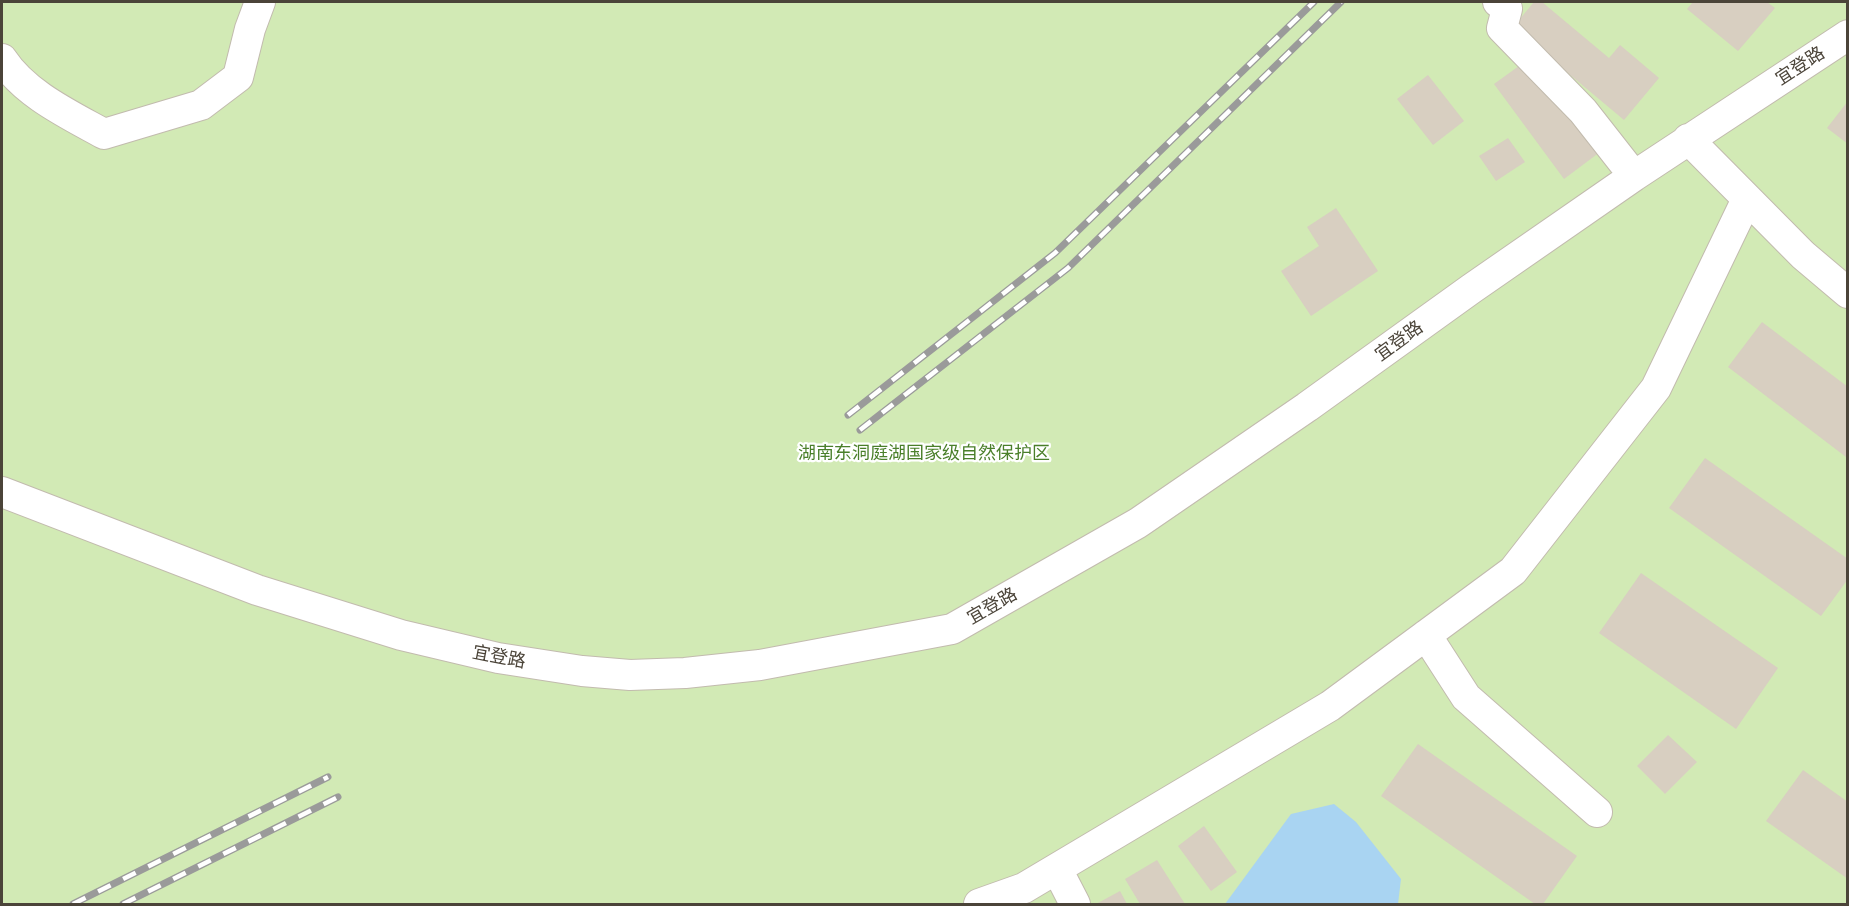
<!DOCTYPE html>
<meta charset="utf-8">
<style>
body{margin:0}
#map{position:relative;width:1849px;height:906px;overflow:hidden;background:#f6f3ec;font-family:"Asap Condensed",sans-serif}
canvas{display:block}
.frame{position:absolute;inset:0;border:3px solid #4b4439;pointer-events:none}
</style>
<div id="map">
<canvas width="1849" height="906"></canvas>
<div class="frame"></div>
</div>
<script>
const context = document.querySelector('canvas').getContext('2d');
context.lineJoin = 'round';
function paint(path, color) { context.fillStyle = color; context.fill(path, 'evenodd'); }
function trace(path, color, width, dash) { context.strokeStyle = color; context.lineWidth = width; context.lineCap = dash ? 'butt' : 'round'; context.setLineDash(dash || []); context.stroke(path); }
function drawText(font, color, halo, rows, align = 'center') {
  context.font = font + ' "Asap Condensed","Noto Sans SC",sans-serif'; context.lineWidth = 4.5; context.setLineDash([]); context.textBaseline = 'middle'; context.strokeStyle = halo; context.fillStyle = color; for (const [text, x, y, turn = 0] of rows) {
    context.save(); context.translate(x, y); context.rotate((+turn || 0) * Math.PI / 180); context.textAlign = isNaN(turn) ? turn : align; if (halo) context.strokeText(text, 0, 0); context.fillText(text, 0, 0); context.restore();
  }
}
paint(new Path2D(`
 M2,2H1847V904H2Z`), '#d2eab5');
paint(new Path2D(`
 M1334,804L1356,822L1401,879L1398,904H1225L1291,814Z`), '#a9d4f2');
paint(new Path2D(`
 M1534,2H1542L1609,58L1620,45L1659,78L1624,120L1513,27Z
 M1693,2H1767L1775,8L1738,51L1687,9Z
 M1530,58L1600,152L1564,179L1494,84Z
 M1428,75L1464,121L1433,145L1397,99Z
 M1848,101V144L1827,128Z
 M1508,138L1525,162L1496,181L1479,156Z
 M1336,208L1378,271L1311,316L1281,271L1319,246L1307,227Z
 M1762,322L1848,387V455L1846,457L1728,367Z
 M1705,458L1848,559V579L1821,616L1669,508Z
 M1641,573L1778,668L1736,729L1599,633Z
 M1668,735L1697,762L1665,794L1637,766Z
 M1418,744L1577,856L1543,904H1535L1381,796Z
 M1803,770L1848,802V879L1766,821Z
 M1204,826L1237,872L1211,891L1178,846Z
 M1157,860L1185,904H1140L1125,879Z
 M1120,891L1127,904H1096Z`), '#d8cfc1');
const minor = new Path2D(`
 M1498,2L1507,9L1502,28L1583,111L1634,176
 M2,59C25,94 68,114 104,134L201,105L238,77L250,29L260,2
 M1688,139L1803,255L1848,293
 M2,492L257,590L401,635L498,658L582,671L630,675L685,673L760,665L952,629L1138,523L1307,407L1471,289L1634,176L1848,35
 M1426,635L1466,697L1597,812
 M1057,869L1075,904
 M979,904L1024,888L1330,706L1513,571L1656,388L1747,199`);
trace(minor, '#c2bbae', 32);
trace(minor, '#fff', 30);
const rail = new Path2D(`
 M848,415L1055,253L1314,2
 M860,430L1068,268L1341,2
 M73,904L328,777
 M123,904L338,797`);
trace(rail, '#9a9a9a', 7);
trace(rail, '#fff', 4.5, [14]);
drawText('18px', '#4b4439', '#fff', [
 ["宜登路",1800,66,-33],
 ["宜登路",1399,341,-36],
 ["宜登路",992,606,-30],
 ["宜登路",499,657,11]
]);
drawText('18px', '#4a7f2a', '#fff', [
 ["湖南东洞庭湖国家级自然保护区",924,453]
]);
</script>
